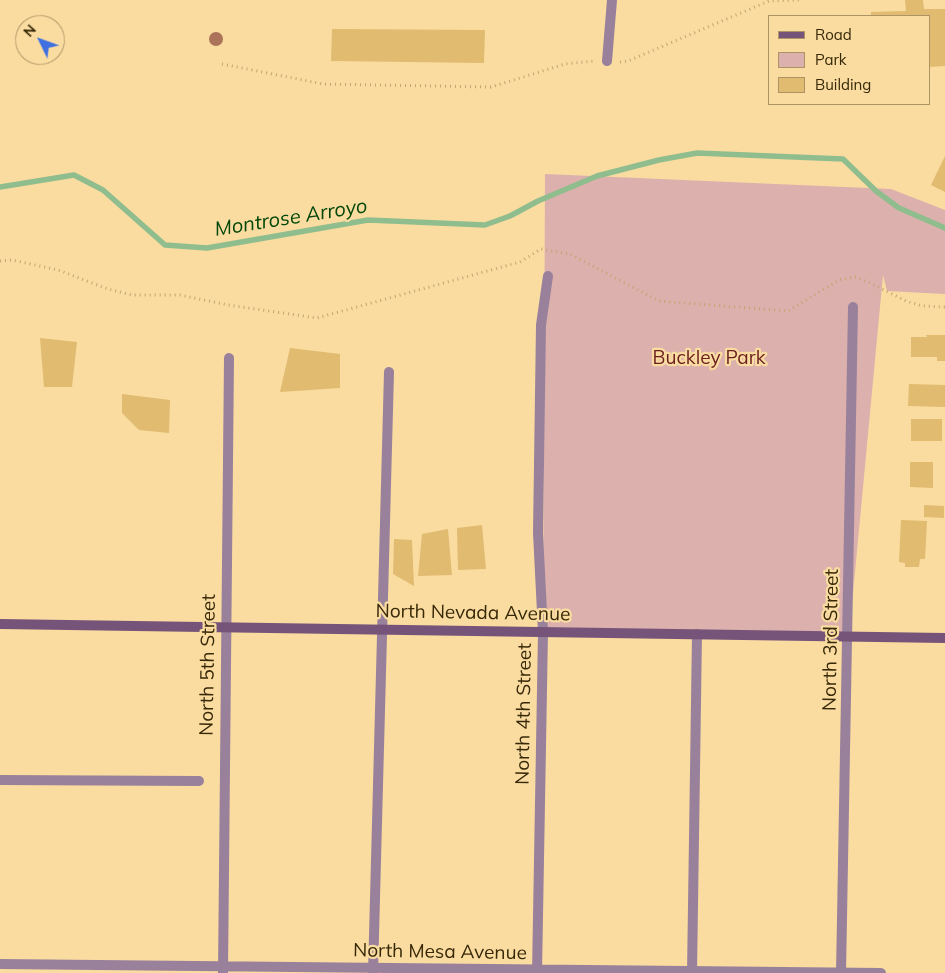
<!DOCTYPE html>
<style>
body{margin:0}
#map{position:relative;width:945px;height:973px;overflow:hidden;background:#fadca1;font-family:Mulish,sans-serif}
canvas{display:block}
.legend{position:absolute;left:768px;top:15px;width:162px;height:90px;box-sizing:border-box;background:#fadca1;border:1px solid #ac9464;margin:0;padding:6px 9px;list-style:none;font-size:15px;color:#372808}
.legend li{display:flex;align-items:center;gap:10px;height:25px}
.legend b{width:25px;border:1px solid #ac9464}
.north{position:absolute;left:15px;top:15px;width:50px;height:50px;box-sizing:border-box;background:#fadca1;border:1px solid #ac9464;border-radius:50%;rotate:312deg;font-size:14px;font-weight:700;line-height:20px;text-align:center;color:#372808}
.north::after{content:'';display:block;margin:auto;width:18px;height:22px;background:#3f70e1;clip-path:polygon(50% 0,100% 100%,50% 72%,0 100%)}
</style>
<div id="map">
<canvas width="945" height="973"></canvas>
<ul class="legend">
<li><b style="height:6px;background:#765479"></b>Road</li>
<li><b style="height:14px;background:#dcb0ac"></b>Park</li>
<li><b style="height:14px;background:#e0bb70"></b>Building</li>
</ul>
<div class="north">N</div>
</div>
<script>
const context = document.querySelector('canvas').getContext('2d');
context.lineJoin = 'round';
function paint(path, color) { context.fillStyle = color; context.fill(path, 'evenodd'); }
function trace(path, color, width, dash) { context.strokeStyle = color; context.lineWidth = width; context.lineCap = dash ? 'butt' : 'round'; context.setLineDash(dash || []); context.stroke(path); }
function drawText(font, color, halo, rows, align = 'center') {
  context.font = font + ' Mulish,sans-serif'; context.lineWidth = 4.5; context.setLineDash([]); context.textBaseline = 'middle'; context.strokeStyle = halo; context.fillStyle = color; for (const [text, x, y, turn = 0] of rows) {
    context.save(); context.translate(x, y); context.rotate((+turn || 0) * Math.PI / 180); context.textAlign = isNaN(turn) ? turn : align; if (halo) context.strokeText(text, 0, 0); context.fillText(text, 0, 0); context.restore();
  }
}
paint(new Path2D(`
 M545,174L891,189L945,210V294L887,291L883,275L849,636L543,632Z`), '#dcb0ac');
trace(new Path2D(`
 M0,187L74,175L103,190L165,245L207,248L368,220L485,225L510,216L538,201L597,176L659,160L697,153L843,159L876,191L899,208L945,228`), '#90bd8e', 5.5);
paint(new Path2D(`
 M905,0H923L924,9H945V66L929,67V16H871V12L906,11Z
 M332,29L485,30L484,63L331,61Z
 M945,156V192L931,185Z
 M926,335H945V361H937V357H911V337H927Z
 M40,338L77,342L72,387H44Z
 M290,348L340,354V388L280,392Z
 M909,384L945,385V407L908,406Z
 M122,394L170,400L169,433L139,430L122,413Z
 M911,419H942V441H911Z
 M910,462H933V488L910,487Z
 M924,505L944,506V518L924,517Z
 M901,520L927,521L925,559H920L919,567H905V563L899,562Z
 M482,525L486,569L458,570L457,528Z
 M448,529L452,575L418,576L422,534Z
 M394,539L412,540L414,586L393,574Z`), '#e0bb70');
trace(new Path2D(`
 M620,62L628,61L769,1L802,0
 M222,64L323,84L491,87L565,64L594,61
 M0,261L12,260L58,270L108,289L132,295H180L228,305L317,318L520,262L541,249L570,254L659,301L788,311L839,280L855,277L868,282L906,301L922,306L945,307`), '#bfa673', 3, [1, 4]);
trace(new Path2D(`
 M607,61L612,0
 M0,780L199,781
 M373,973L389,372
 M692,973L697,634`), '#99819b', 10);
trace(new Path2D(`
 M0,964L881,973
 M223,972L229,358
 M537,973L543,632L538,533L541,325L548,276
 M841,973L853,307`), '#99819b', 10);
trace(new Path2D(`
 M0,624L945,638`), '#765479', 10);
context.fillStyle = '#ab7359';
for (const [x, y] of [
 [216,39]
]) { context.beginPath(); context.arc(x, y, 7, 0, 2 * Math.PI); context.fill(); }
drawText('19px', '#6b1d1e', '#fadca1', [
 ["Buckley Park",709,358]
]);
drawText('19px', '#372808', '#fadca1', [
 ["North Nevada Avenue",473,613,1],
 ["North 3rd Street",831,640,-89],
 ["North 5th Street",208,665,-89],
 ["North 4th Street",524,714,-89],
 ["North Mesa Avenue",440,952,1]
]);
drawText('italic 20px', '#024709', '#fadca1', [
 ["Montrose Arroyo",291,218,-9]
]);
</script>
